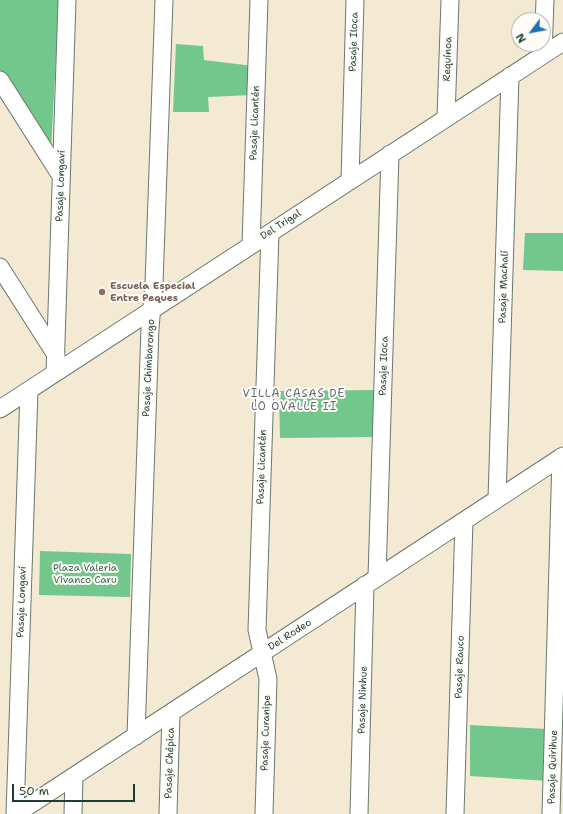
<!DOCTYPE html>
<meta charset="utf-8">
<style>
body{margin:0}
#map{position:relative;width:563px;height:814px;overflow:hidden;background:#f4e9d2;font-family:"Shantell Sans",sans-serif}
canvas{display:block}
.north{position:absolute;left:511px;top:12px;width:40px;height:40px;box-sizing:border-box;background:#fdfcf7;border:1px solid #a4b0a9;border-radius:50%;rotate:238deg;font-size:11px;font-weight:700;line-height:16px;text-align:center;color:#1f3d34}
.north::after{content:'';display:block;margin:auto;width:14px;height:18px;background:#1f6fb2;clip-path:polygon(50% 0,100% 100%,50% 72%,0 100%)}
.scale{position:absolute;left:12px;top:784px;width:123px;height:18px;box-sizing:border-box;border:2px solid #1f3d34;border-top:0;padding-left:5px;font-size:12px;line-height:14px;white-space:nowrap;color:#1f3d34;-webkit-text-stroke:3px #fdfcf7;paint-order:stroke}
</style>
<div id="map">
<canvas width="563" height="814"></canvas>
<div class="north">N</div>
<div class="scale">50 m</div>
</div>
<script>
const context = document.querySelector('canvas').getContext('2d');
context.lineJoin = 'round';
function paint(path, color) { context.fillStyle = color; context.fill(path, 'evenodd'); }
function trace(path, color, width, dash) { context.strokeStyle = color; context.lineWidth = width; context.lineCap = dash ? 'butt' : 'round'; context.setLineDash(dash || []); context.stroke(path); }
function drawText(font, color, halo, rows, align = 'center') {
  context.font = font + ' "Shantell Sans",sans-serif'; context.lineWidth = 4; context.setLineDash([]); context.textBaseline = 'middle'; context.strokeStyle = halo; context.fillStyle = color; for (const [text, x, y, turn = 0] of rows) {
    context.save(); context.translate(x, y); context.rotate((+turn || 0) * Math.PI / 180); context.textAlign = isNaN(turn) ? turn : align; if (halo) context.strokeText(text, 0, 0); context.fillText(text, 0, 0); context.restore();
  }
}
paint(new Path2D(`
 M0,0H59L51,151L0,70Z
 M176,44L203,46L204,60L253,66L251,95L208,97L209,112H173Z
 M525,233H563V271L523,270Z
 M375,390L376,437L280,438L279,391Z
 M40,551L131,554L130,597L39,595Z
 M470,725L547,729L549,781L470,776Z`), '#71c78c');
const minor = new Path2D(`
 M543,55L545,0
 M0,80L61,176
 M446,118L450,0
 M350,181L355,0
 M251,245L259,0
 M0,267L56,355
 M55,373L67,0
 M0,409L563,42
 M497,499L510,76
 M377,577L390,154
 M136,736L150,328L154,284L164,0
 M15,814L29,390
 M16,814L563,456
 M73,814L74,776
 M168,814L171,713
 M264,814L268,679L257,630L270,233
 M359,814L365,585
 M455,814L464,521
 M551,814L561,457`);
trace(minor, '#6a796b', 19);
trace(minor, '#fff', 17);
for (const [x, y, r, color] of [
 [102,292,4,"#8d6e63"]
]) { const dot = new Path2D(); dot.arc(x, y, r, 0, 2 * Math.PI); context.fillStyle = color; context.fill(dot); trace(dot, '#fdfcf7', 1.5); }
drawText('10px', '#1f3d34', '#fdfcf7', [
 ["Pasaje Iloca",354,42,-88],
 ["Requínoa",448,59,-88],
 ["Pasaje Licantén",255,123,-88],
 ["Pasaje Longaví",61,186,-88],
 ["Del Trigal",281,225,-33],
 ["Pasaje Machalí",504,287,-88],
 ["Pasaje Iloca",384,366,-88],
 ["Pasaje Chimbarongo",149,368,-87],
 ["Pasaje Licantén",262,467,-88],
 ["Pasaje Longaví",22,602,-88],
 ["Del Rodeo",290,635,-33],
 ["Pasaje Rauco",460,667,-88],
 ["Pasaje Ninhue",363,700,-88],
 ["Pasaje Curanipe",266,733,-88],
 ["Pasaje Chépica",170,763,-88],
 ["Pasaje Quirihue",553,767,-88]
]);
drawText('bold 10px', '#785e54', '#fdfcf7', [
 ["Escuela Especial",110,286],
 ["Entre Peques",110,298]
], 'left');
drawText('10px', '#34604a', '#fdfcf7', [
 ["Plaza Valeria",85,568],
 ["Vivanco Caru",85,580]
]);
context.letterSpacing = '1px';
drawText('11px', '#636671', '#fdfcf7', [
 ["VILLA CASAS DE",294,394],
 ["LO OVALLE II",294,407]
]);
context.letterSpacing = '0px';
</script>
